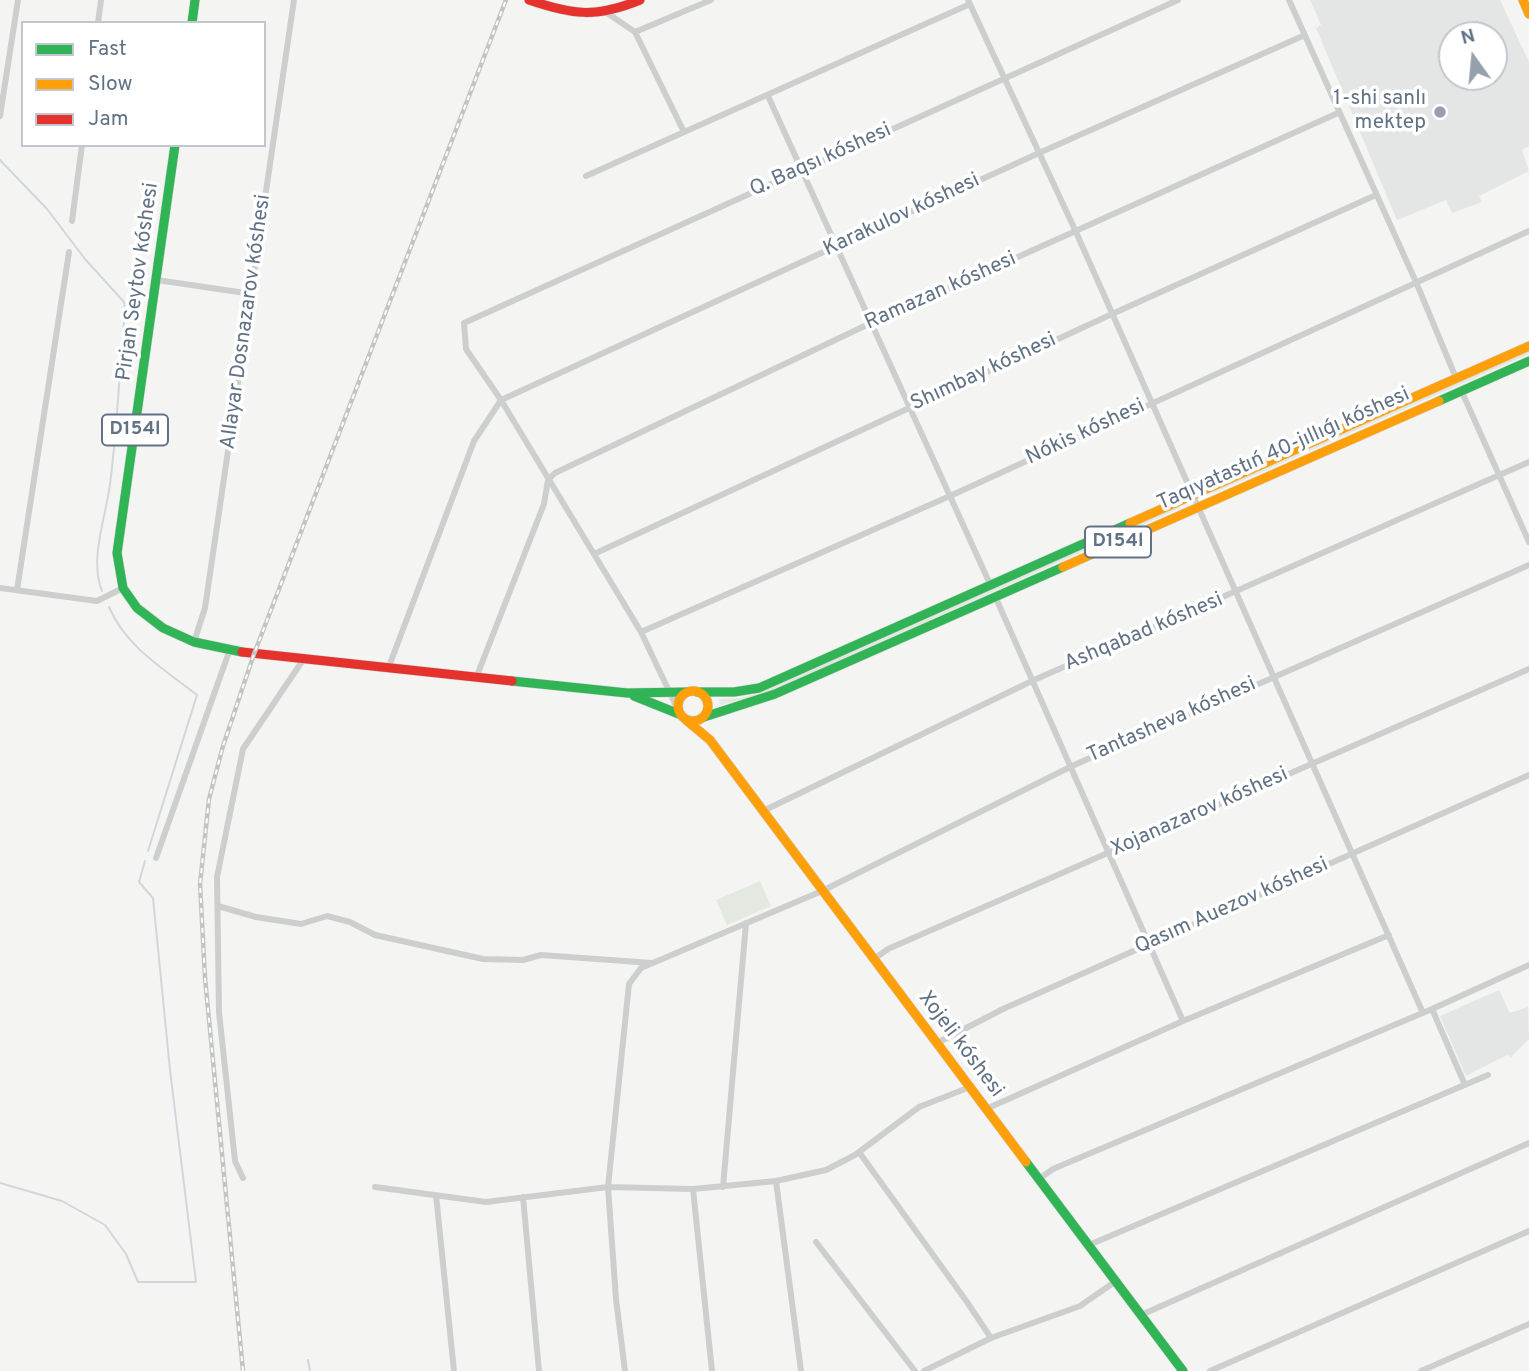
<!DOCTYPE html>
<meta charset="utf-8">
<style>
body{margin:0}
#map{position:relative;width:1529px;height:1371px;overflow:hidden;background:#f4f5f2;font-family:Overpass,sans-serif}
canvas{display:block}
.legend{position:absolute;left:21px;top:21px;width:245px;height:126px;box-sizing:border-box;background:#fff;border:2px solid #c0c7ce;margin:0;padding:9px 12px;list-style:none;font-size:21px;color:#627285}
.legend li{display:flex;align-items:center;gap:14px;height:35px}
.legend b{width:35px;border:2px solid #c0c7ce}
.north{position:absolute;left:1438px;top:21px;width:70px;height:70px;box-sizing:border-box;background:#fff;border:2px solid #c0c7ce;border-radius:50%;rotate:345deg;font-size:19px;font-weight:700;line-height:28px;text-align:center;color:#627285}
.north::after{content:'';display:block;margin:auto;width:24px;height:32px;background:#95a0ab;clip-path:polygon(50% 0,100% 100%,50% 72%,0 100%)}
</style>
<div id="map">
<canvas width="1529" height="1371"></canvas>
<ul class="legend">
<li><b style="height:9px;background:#30b455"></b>Fast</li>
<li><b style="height:9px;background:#ff9f0a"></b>Slow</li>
<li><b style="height:9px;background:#e5322d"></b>Jam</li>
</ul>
<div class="north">N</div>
</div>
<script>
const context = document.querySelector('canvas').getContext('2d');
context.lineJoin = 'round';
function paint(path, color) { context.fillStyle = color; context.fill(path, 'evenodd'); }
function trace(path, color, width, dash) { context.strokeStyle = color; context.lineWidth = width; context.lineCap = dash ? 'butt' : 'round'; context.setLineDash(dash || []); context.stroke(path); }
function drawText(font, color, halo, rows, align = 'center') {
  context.font = font + ' Overpass,sans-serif'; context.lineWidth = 7; context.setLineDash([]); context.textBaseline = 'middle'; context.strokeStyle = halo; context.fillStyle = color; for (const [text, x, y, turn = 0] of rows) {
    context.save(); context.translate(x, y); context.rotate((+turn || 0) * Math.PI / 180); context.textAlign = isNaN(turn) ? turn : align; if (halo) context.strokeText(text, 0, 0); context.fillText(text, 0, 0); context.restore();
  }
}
paint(new Path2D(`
 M1310,0H1500L1529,62V146L1522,150L1529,171L1479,196L1482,202L1452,213L1446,200L1397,220L1316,28L1321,25ZM1494,35V77H1452V35Z
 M1499,990L1510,1013L1528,1007L1529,1039L1511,1057L1507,1055L1466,1076L1440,1016Z`), '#e4e6e5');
paint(new Path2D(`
 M1529,351V354L1214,493L1213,490Z
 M1179,505L1180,508L760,696L720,705L719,699L740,698L759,693Z
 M760,881L771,906L727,925L716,900Z`), '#e3e8e0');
trace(new Path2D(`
 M0,160L47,209L85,259L124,302L125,309
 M102,591C89,559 106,517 110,484C117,431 119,376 124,322
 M109,607C126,647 164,669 197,695L148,851
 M0,1183L62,1201L105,1225L126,1254L138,1282H196L170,1070L153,898L139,882L145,861
 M308,1360L310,1371`), '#d0d7da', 2);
const fast = new Path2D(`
 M192,23L195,0
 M175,145L117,553L123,588L137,608L163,628L194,642L242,652
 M1439,401L1529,361
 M512,681L627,693L687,692
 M697,692H734L759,688L1130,523
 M634,696L679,714
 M704,717L775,694L1063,567
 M1026,1162L1183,1371`);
const slow = new Path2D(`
 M1523,0L1529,14
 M1130,523L1529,346
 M1063,567L1439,401
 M678 706a15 15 0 1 1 30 0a15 15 0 1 1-30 0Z
 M686,720L710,740L1026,1162`);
const jam = new Path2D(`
 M529,0C573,15 596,18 640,0
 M242,652L512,681`);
trace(fast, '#d2d3d3', 10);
trace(slow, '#d2d3d3', 10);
trace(jam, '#d2d3d3', 10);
trace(new Path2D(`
 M968,0L1076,232L1423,1013
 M1289,0L1416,282L1456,378
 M607,13L635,32L684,132
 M98,23L101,0
 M635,32L711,0
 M768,96L990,584
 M0,116L18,0
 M586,176L970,4
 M72,221L82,145
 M157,280L252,294
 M1462,392L1529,542
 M594,554L1112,314L1376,195
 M0,588L97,601L123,588
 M17,590L69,252
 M995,596L1183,1021
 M641,632L950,496L1529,231
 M194,642L205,608L294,0
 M388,669L474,441L501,400L1039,153L1305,35
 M476,678L544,504L548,480L555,473L871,323L1338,113
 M678,710L641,632L501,400L466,349L464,323L1178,0
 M763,811L1034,680L1529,462
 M156,858L230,649
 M218,906L256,917L301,924L327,916L350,922L375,935L483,959L523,960L541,955L652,963
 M874,959L888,949L1529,669
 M1432,1009L1465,1085
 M937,1043L1003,1009L1529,775
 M986,1109L1183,1021L1389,935
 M859,1152L967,1302L991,1338
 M243,1178L235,1161L219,1012L217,877L243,749L303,660
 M1039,1179L1053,1169L1432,1009L1529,965
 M776,1181L801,1371
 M375,1187L486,1202L608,1187L693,1189L776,1181L826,1170L855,1155L919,1107L970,1087
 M723,1187L746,923
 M693,1189L712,1371
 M436,1195L454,1371
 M523,1197L539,1371
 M816,1242L915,1371
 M1089,1245L1488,1075
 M1141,1315L1529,1143
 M625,1371L616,1299L608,1187L629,984L641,968L822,891L1072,766L1529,565
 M924,1371L991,1338L1080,1306L1116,1281
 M1210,1371L1529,1231
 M1421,1371L1529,1324`), '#cdcfcf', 6);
trace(fast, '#30b455', 9);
trace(slow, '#ff9f0a', 9);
trace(jam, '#e5322d', 9);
const rail = new Path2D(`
 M243,1371L205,978L200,884L209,799L223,746L254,654L506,0`);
trace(rail, '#c3c5c5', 4.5);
trace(rail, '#fff', 2, [5]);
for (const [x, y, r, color] of [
 [1440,112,7,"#95a0ab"]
]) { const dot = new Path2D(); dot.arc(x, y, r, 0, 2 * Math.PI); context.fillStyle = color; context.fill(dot); trace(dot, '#fff', 2.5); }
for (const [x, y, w] of [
 [135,430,66],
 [1118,542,66]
]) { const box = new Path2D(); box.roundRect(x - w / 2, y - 15.5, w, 31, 5); context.fillStyle = '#fff'; context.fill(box); trace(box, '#627285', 2); }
drawText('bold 19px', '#627285', null, [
 ["D154l",135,430],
 ["D154l",1118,542]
]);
drawText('21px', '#627285', '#fff', [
 ["1-shi sanlı",1426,100],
 ["mektep",1426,124]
], 'right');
drawText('21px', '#627285', '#fff', [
 ["Q. Baqsı kóshesi",821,161,-24],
 ["Karakulov kóshesi",902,216,-25],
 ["Pirjan Seytov kóshesi",139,282,-82],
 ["Ramazan kóshesi",941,292,-24],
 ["Allayar Dosnazarov kóshesi",247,322,-82],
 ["Shımbay kóshesi",984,373,-25],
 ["Nókis kóshesi",1086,433,-25],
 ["Taqıyatastıń 40-jıllıǵı kóshesi",1284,450,-24],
 ["Ashqabad kóshesi",1144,633,-23],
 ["Tantasheva kóshesi",1172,721,-24],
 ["Xojanazarov kóshesi",1200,813,-24],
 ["Qasım Auezov kóshesi",1232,907,-24],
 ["Xojeli kóshesi",960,1045,53]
]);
</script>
